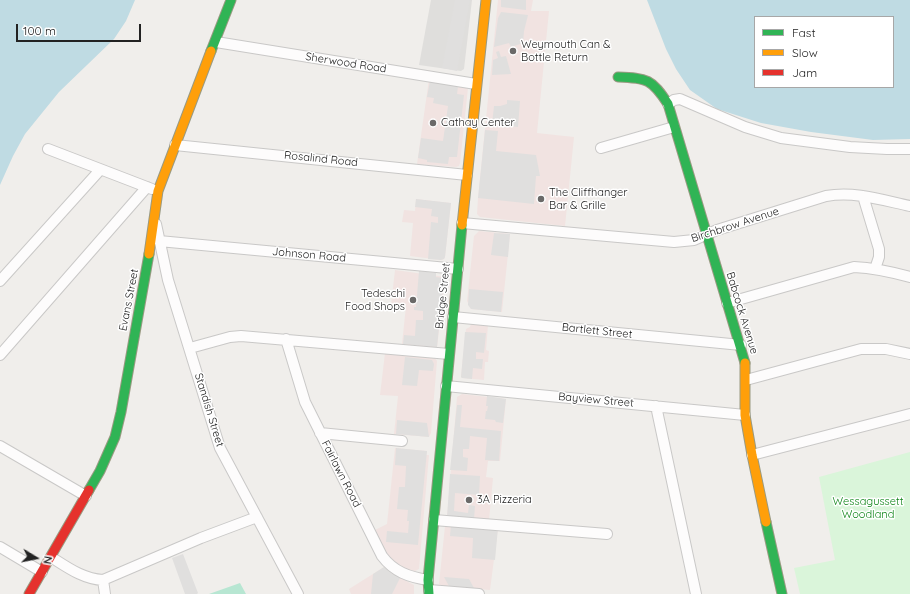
<!DOCTYPE html>
<style>
body{margin:0}
#map{position:relative;width:910px;height:594px;overflow:hidden;background:#f0eeeb;font-family:Quicksand,sans-serif}
canvas{display:block}
.legend{position:absolute;left:754px;top:16px;width:140px;height:72px;box-sizing:border-box;background:#fff;border:1px solid #a7a7a7;margin:0;padding:5px 7px;list-style:none;font-size:12px;color:#222}
.legend li{display:flex;align-items:center;gap:8px;height:20px}
.legend b{width:20px;border:1px solid #a7a7a7}
.north{position:absolute;left:16px;top:538px;width:40px;height:40px;-webkit-text-stroke:3px #fff;paint-order:stroke;rotate:100deg;font-size:11px;font-weight:700;line-height:16px;text-align:center;color:#222}
.north::after{content:'';display:block;margin:auto;width:14px;height:18px;background:#222;clip-path:polygon(50% 0,100% 100%,50% 72%,0 100%)}
.scale{position:absolute;left:16px;top:24px;width:125px;height:18px;box-sizing:border-box;border:2px solid #222;border-top:0;padding-left:5px;font-size:12px;line-height:14px;white-space:nowrap;color:#222;-webkit-text-stroke:3px #fff;paint-order:stroke}
</style>
<div id="map">
<canvas width="910" height="594"></canvas>
<ul class="legend">
<li><b style="height:5px;background:#30b455"></b>Fast</li>
<li><b style="height:5px;background:#ff9f0a"></b>Slow</li>
<li><b style="height:5px;background:#e5322d"></b>Jam</li>
</ul>
<div class="north">N</div>
<div class="scale">100 m</div>
</div>
<script>
const context = document.querySelector('canvas').getContext('2d');
context.lineJoin = 'round';
function paint(path, color) { context.fillStyle = color; context.fill(path, 'evenodd'); }
function trace(path, color, width, dash) { context.strokeStyle = color; context.lineWidth = width; context.lineCap = dash ? 'butt' : 'round'; context.setLineDash(dash || []); context.stroke(path); }
function drawText(font, color, halo, rows, align = 'center') {
  context.font = font + ' Quicksand,sans-serif'; context.lineWidth = 3; context.setLineDash([]); context.textBaseline = 'middle'; context.strokeStyle = halo; context.fillStyle = color; for (const [text, x, y, turn = 0] of rows) {
    context.save(); context.translate(x, y); context.rotate((+turn || 0) * Math.PI / 180); context.textAlign = isNaN(turn) ? turn : align; if (halo) context.strokeText(text, 0, 0); context.fillText(text, 0, 0); context.restore();
  }
}
paint(new Path2D(`
 M431,0H472L464,69L461,71L419,65Z`), '#dfdedc');
paint(new Path2D(`
 M498,0H533L531,11H549L537,133L574,137L565,226L480,217L477,214L478,198Z
 M429,79L467,86L468,88L460,163L459,166L456,167L417,164Z
 M416,199L451,203L445,257L444,259L441,260L410,256L413,223L402,222L404,210L415,211Z
 M479,231L510,234L502,312L471,309L467,301L474,236Z
 M395,270L445,277L437,348L402,344L406,306L391,305Z
 M471,324L488,325L486,350L489,351L488,362H485L484,380L462,378L461,377L466,329L470,327Z
 M385,353L430,357L435,358L437,361L431,433L429,437L394,434L398,396L380,395Z
 M462,394L506,399L500,461H488L486,477L493,478L489,520L447,517L457,397Z
 M395,448L427,451L426,455H429L419,569L415,571L407,570L388,560L373,531L387,524Z
 M445,526L498,528L490,590L442,586L439,584Z
 M384,567L389,572L414,585V594H351L349,589Z`), '#f1e3e1');
paint(new Path2D(`
 M910,452V594H800L794,568L835,560L819,477Z`), '#daf5da');
paint(new Path2D(`
 M240,583L246,594H209Z`), '#b7e6d2');
paint(new Path2D(`
 M455,0H470L457,71L442,68Z
 M501,0H526V10L501,7Z
 M501,12L528,15L524,31L523,43L511,47L509,43L494,47L498,18Z
 M499,51L501,57L506,56L511,74L492,75L493,60L498,58L496,52Z
 M430,81L458,86L457,94L464,95L457,157H449L448,164L427,162V160L418,158L421,138L443,141L448,106L433,103L434,98L427,97Z
 M507,100L520,101L518,127L492,124L494,106H500L507,104Z
 M485,130L498,131L496,151L536,155L540,176H536L534,204L478,198Z
 M416,199L451,203L445,257L444,259L441,260L428,259L431,222L438,223V217L431,216L432,209L415,207Z
 M494,233L510,234L508,257L491,255Z
 M419,271L436,273V277L444,278L437,347L403,344L404,335L415,336L416,320H423V311L414,310V307H416Z
 M469,289L503,292L501,312L471,309L468,305Z
 M465,332L486,333L484,353L476,352V359H483L482,369L473,368L472,379L462,378L461,377Z
 M405,357L432,360L434,364L433,371L419,370L417,386L402,385Z
 M487,396L506,399L503,423L496,422L495,420L485,419L486,411H487L488,406H486Z
 M457,405H462L460,427L501,431L499,461L485,460L487,438L470,436L469,449H463V457L468,458L467,471L450,470Z
 M397,420L427,423L429,437L396,434Z
 M396,448L427,451L418,545L386,542L387,531L408,533L409,521H407L408,510L397,509L399,487H405L406,466L395,465Z
 M450,474L480,476L479,495L455,493L454,511L468,513L469,505L475,506L474,519L447,517Z
 M451,524L498,528L495,560L472,558L473,538L450,536Z
 M183,554L198,593L197,594H185L172,558Z
 M384,567L400,578L392,594H371L373,574Z
 M444,577L469,579L474,588L449,586Z`), '#e0dfde');
paint(new Path2D(`
 M0,0H135L126,21L114,39L59,92L25,134L13,156L0,185Z
 M647,0H910V139L873,140L811,132L761,123L717,109L690,90L676,69L666,49ZM755,17H893V87H755Z`), '#bfdbe3');
const street = new Path2D(`
 M216,42L476,84
 M668,104L674,100L680,99L745,127L781,138L850,147L887,149H910
 M175,145L467,175
 M601,148L674,127
 M48,149L152,189
 M863,196L879,249V257L875,269
 M462,223L674,242L694,240L717,230L826,196C855,191 882,200 910,206
 M156,224L168,280L220,448L298,594
 M159,241L458,269
 M0,281L100,170
 M727,303L854,267C873,268 892,272 910,277
 M453,317L741,345
 M286,339L305,402L382,556C394,572 409,577 428,580
 M190,348L230,337L241,336L449,354
 M0,355L147,187
 M746,380L861,349H886L910,354
 M446,386L745,415
 M656,406L696,594
 M320,433L402,441
 M0,446L86,496
 M752,455L910,414
 M434,520L607,534
 M0,547L42,572
 M51,557C67,567 83,579 103,580L201,538L257,517
 M103,580L105,594
 M429,590L479,594`);
const fast = new Path2D(`
 M211,51L231,0
 M618,77C647,78 652,79 668,104L745,363
 M89,490L100,471L115,437L121,412L149,254
 M766,522L782,594
 M429,594L428,580L462,225`);
const slow = new Path2D(`
 M462,225L486,0
 M149,254L158,191L211,51
 M745,363V415L752,455L766,522`);
const jam = new Path2D(`
 M29,594L89,490`);
trace(street, '#c9c8c7', 12);
trace(fast, '#999a82', 11);
trace(slow, '#999a82', 11);
trace(jam, '#999a82', 11);
trace(street, '#fdfcfc', 10);
trace(fast, '#30b455', 9);
trace(slow, '#ff9f0a', 9);
trace(jam, '#e5322d', 9);
for (const [x, y, r, color] of [
 [513,51,4,"#6a6968"],
 [433,123,4,"#6a6968"],
 [541,199,4,"#6a6968"],
 [413,300,4,"#6a6968"],
 [469,500,4,"#6a6968"]
]) { const dot = new Path2D(); dot.arc(x, y, r, 0, 2 * Math.PI); context.fillStyle = color; context.fill(dot); trace(dot, '#fff', 1.5); }
drawText('11px', '#222', '#fff', [
 ["Weymouth Can &",521,45],
 ["Bottle Return",521,58],
 ["Cathay Center",441,123],
 ["The Cliffhanger",549,193],
 ["Bar & Grille",549,206],
 ["Tedeschi",405,294,"right"],
 ["Food Shops",405,307,"right"],
 ["3A Pizzeria",477,500]
], 'left');
drawText('11px', '#222', '#fff', [
 ["Sherwood Road",346,63,9],
 ["Rosalind Road",321,159,6],
 ["Birchbrow Avenue",735,225,-18],
 ["Johnson Road",309,255,5],
 ["Bridge Street",443,296,-84],
 ["Evans Street",129,300,-79],
 ["Babcock Avenue",742,313,73],
 ["Bartlett Street",597,331,6],
 ["Bayview Street",596,400,5],
 ["Standish Street",209,410,73],
 ["Fairlawn Road",341,474,63]
]);
drawText('11px', '#0c8416', '#fff', [
 ["Wessagussett",868,502],
 ["Woodland",868,515]
]);
</script>
